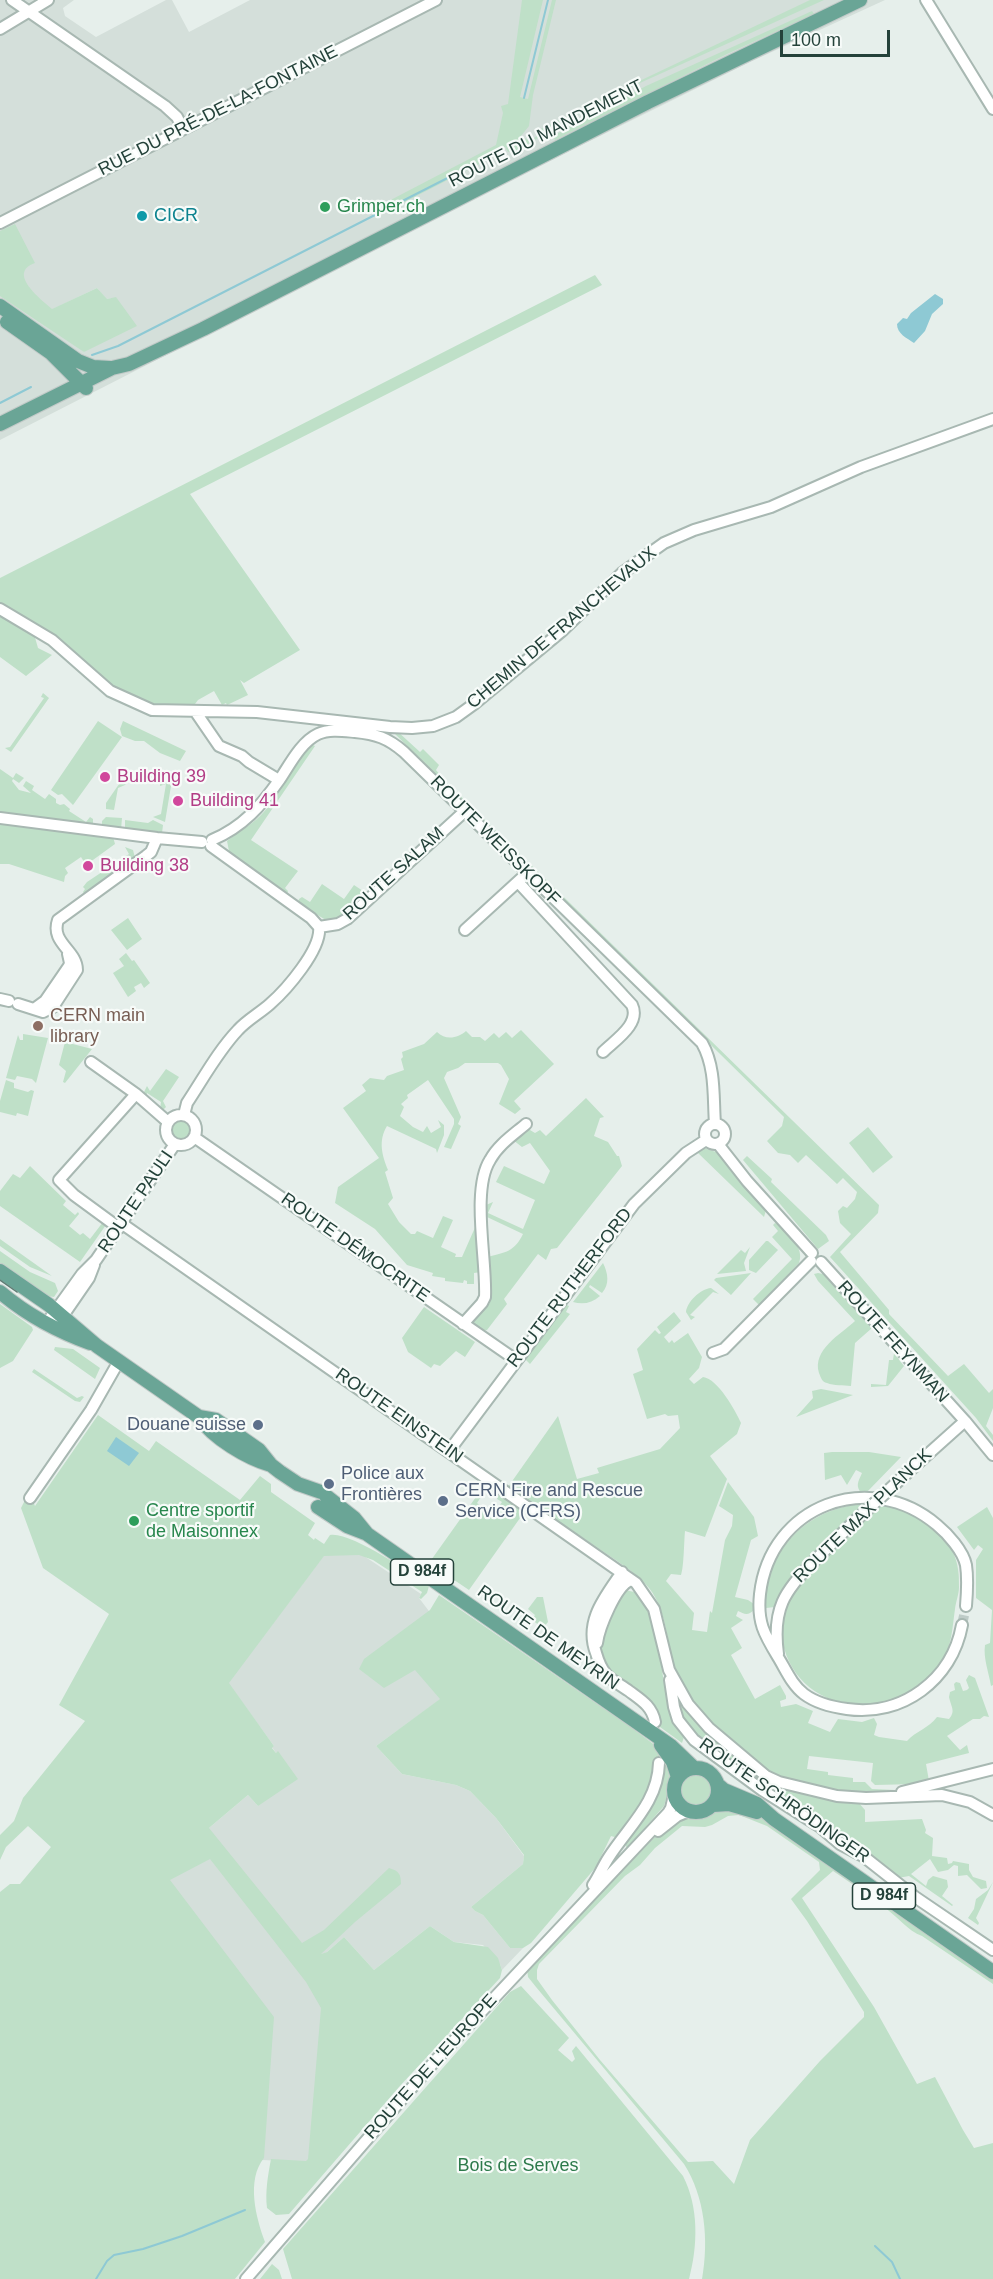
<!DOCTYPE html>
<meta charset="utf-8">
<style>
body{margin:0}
#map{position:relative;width:993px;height:2279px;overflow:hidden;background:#e6efeb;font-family:Arial,sans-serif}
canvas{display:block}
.scale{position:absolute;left:780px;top:30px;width:110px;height:27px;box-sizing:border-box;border:3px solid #24423a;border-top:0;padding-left:8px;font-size:18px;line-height:21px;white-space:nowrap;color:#24423a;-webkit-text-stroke:4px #f7fbf9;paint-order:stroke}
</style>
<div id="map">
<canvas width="993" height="2279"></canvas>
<div class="scale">100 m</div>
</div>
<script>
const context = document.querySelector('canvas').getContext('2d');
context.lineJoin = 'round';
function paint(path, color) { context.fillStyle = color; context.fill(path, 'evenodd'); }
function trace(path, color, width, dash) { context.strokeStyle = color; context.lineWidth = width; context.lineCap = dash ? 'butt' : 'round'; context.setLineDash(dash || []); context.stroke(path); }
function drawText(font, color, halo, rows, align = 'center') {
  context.font = font + ' Arial,sans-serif'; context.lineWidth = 4.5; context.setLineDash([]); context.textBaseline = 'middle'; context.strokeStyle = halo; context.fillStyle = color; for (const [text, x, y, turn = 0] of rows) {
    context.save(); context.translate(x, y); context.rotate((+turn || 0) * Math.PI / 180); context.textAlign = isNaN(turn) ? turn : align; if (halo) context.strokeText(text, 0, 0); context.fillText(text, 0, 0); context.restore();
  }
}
paint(new Path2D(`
 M0,0H74L63,8L65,16L96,37L166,0H172L189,32L250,0H885L750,62L448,211L0,440ZM97,288L106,299L117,298L84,352L53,309Z
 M337,1538L421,1594L419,1598L451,1640L441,1699L376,1746L402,1774L456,1785L470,1791L496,1818L524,1856L523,1864L471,1907L475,1911L483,1915L510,1948H523L502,1970L500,1964L483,1945L454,1942L430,1926L374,1970L344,1937L327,1952L313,1958L324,2007L362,2091L307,2162L262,2160L168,1880L209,1828L248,1795L258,1806L278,1752L276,1753L272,1747L274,1746L228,1683Z`), '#d4dfda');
paint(new Path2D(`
 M522,0H543L520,97L528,99L552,0H556L533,95L529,126L521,136L530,141L541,133V129L619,90L621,92L575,116L516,151L508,152L505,147H502L485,161L387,211L383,204L496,145L503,113L501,106L508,104Z
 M810,0H824L631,87V85Z
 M812,11L814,14L727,54L555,140L553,136L646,86Z
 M15,224L35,263C6,273 42,300 52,309L97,288L107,299L116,297L137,326L84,352L0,296V231Z
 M595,275L602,285L190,494L300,650L244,683L240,680L248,695L227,705L226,703L222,705L214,691L198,700L192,708H157L115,688L60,640L0,605V578Z
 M0,614L34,634L38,648L52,655L26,676L0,657Z
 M43,693L49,698L11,752L5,748L10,747L44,698L41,697Z
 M98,721L122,737L73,805L62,794L58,795L51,790Z
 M123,721L186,751L180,761L160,753L144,741H135L122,736L120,729Z
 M391,730H396L420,752L423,749L439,765L436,770L444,780L879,1205L878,1213L840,1252L889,1310V1314L948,1376L964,1364L989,1393L993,1389V1408L986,1426L993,1435V1441L976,1418L830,1257L851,1234L840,1223L838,1211L843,1206L847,1208L855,1199L857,1192L843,1178L837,1184L806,1155L798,1163L790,1155L778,1153L767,1141L782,1126L784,1117Z
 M313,745L315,746L251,840L298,871L285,888L288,891L287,894L230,856L227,841C238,832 250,826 260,816C281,795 291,765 313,745Z
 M0,769L13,778L16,773L24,778L19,783L13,779L12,781L19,790L31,793L23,786L26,781L34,786L32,790L45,799L49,794L56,799V803L60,805L64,804L70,809L69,811L86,822L90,817L93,819V825L0,814Z
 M128,771L133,775L125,785L118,788L114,810L106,809V803Z
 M141,774L172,780L165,822L153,817L161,814L166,784L160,786V784L154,779L140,776Z
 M106,817L122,818L121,830L102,826V821Z
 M125,820L148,823L153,820L163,825L162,833L125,829Z
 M0,823L113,837L115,844L86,865L81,857L65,868L68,873L65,876L64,882L9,864H0Z
 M125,847L133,850L135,858L85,895L83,892L85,889L83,887L87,882L129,854Z
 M322,884L344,899L354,885L366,893L341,918L329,922L298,903L299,899L302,897L310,902Z
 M128,918L142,939L127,950L111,930Z
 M126,953L132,961L134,960L150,983L144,988L141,983L134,987L136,991L128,997L113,973L124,966L119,959Z
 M521,1030L554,1064L514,1101L521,1109L515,1114L499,1104L509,1079L501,1065L498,1063H465L458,1068L447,1072L444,1078L461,1117L458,1124L461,1126L451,1149L444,1147L454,1124V1119L428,1080L407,1095L408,1098L401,1104L404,1107L400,1116L413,1127L423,1132L427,1126L431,1133L441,1127L438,1120L444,1125V1135L437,1153L436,1149L387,1126C378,1141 382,1155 388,1170L385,1172L393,1198L388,1204L399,1222L411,1234H415L417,1231L433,1238L443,1216L453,1220L441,1247L456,1254L455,1257H462L477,1223L481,1272L474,1273V1284H467V1281L464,1280L463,1283L445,1281V1278L432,1276L433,1273L407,1265L375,1229L335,1203L338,1187L379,1158L343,1108L366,1091L362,1085L370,1078L384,1080L387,1076L404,1070L401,1059L403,1057L402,1052L424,1044L437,1032C446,1041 458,1038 466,1031L472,1037H480L485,1041L494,1033L499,1038L506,1032L512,1038Z
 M23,1034L48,1038L36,1083L32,1079L17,1076L15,1080L6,1078L18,1035L20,1040H23Z
 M65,1042L92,1049L65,1083L63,1082L66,1071L59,1065Z
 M166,1069L179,1077L163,1101L166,1107L162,1111L160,1110L161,1102L147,1093V1097L143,1094L147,1086L150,1091Z
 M6,1080L14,1083V1088L28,1092L31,1090L34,1091L28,1116L17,1113L16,1116L0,1112V1101Z
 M586,1098L604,1117L600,1118L594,1136L608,1142L617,1156H619L622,1166L557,1248L551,1249L546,1260L538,1254L504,1299L507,1304L487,1330L483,1331L470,1324L490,1303L488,1257C506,1252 514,1252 523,1234L487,1217L486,1205L493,1202L488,1213L523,1229L535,1200L496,1182L504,1166L544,1184L550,1171L530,1143L522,1147L513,1140L524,1130H530L535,1133L540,1130L546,1136Z
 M172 1130a9 9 0 1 1 18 0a9 9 0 1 1-18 0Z
 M868,1127L893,1157L873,1173L849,1143Z
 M704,1148L716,1152L766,1210L764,1217L697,1152Z
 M747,1156L772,1179L771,1182L826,1235L829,1241L818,1249L743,1160Z
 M30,1166L66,1201L63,1205L75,1215L78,1212L79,1214L69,1226L80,1235L83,1233L90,1239L103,1222H108L80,1262L0,1206V1191L13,1174L20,1178Z
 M775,1223L778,1224C788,1235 805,1247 799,1263L759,1305L753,1299L792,1259L772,1237L778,1231L773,1225Z
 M0,1239L52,1276L30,1267L0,1246Z
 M766,1241H768L778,1250L756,1273L749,1270V1260Z
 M750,1247L744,1263L746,1271L717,1274L741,1250L745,1253Z
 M0,1251L30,1272L55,1283L58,1291L54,1297L48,1296L0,1263Z
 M603,1263C608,1273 610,1284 602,1293L590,1285L589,1287L600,1296C592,1303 583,1305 573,1302Z
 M751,1273L731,1295L714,1280L716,1278Z
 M818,1273L823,1274L872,1328L855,1343L851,1386C843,1385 834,1386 827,1383C822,1382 821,1378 819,1373C812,1350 841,1334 855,1321L818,1281L814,1274Z
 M711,1288L719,1294L713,1292L690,1315L695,1317L691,1320L686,1312C687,1302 700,1289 711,1288Z
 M0,1304L32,1327L33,1330L13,1361L0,1368Z
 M565,1304L569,1306L566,1312L570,1314L530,1364L524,1358Z
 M424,1307L475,1342L465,1357L456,1351L440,1366L434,1364L431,1368L408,1352L402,1338Z
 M674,1312L681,1321L664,1337L669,1343L672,1340L674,1343L688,1333L702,1357L699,1368L689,1379L694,1384L703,1377C718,1379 735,1410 741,1423L737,1434L710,1456L727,1479L705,1537L685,1531C684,1542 684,1567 681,1575L671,1574L666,1581L694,1613L692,1630L707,1632L710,1611L712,1613L725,1540L732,1526L733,1515L719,1506L728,1482L754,1517L758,1536L751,1540L735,1597L748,1600L754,1604V1610C748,1616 744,1614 738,1611L736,1616L743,1620L731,1628L742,1648L731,1655L755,1699L780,1685L786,1696V1699L780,1701L781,1707L796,1704L813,1711L808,1723L830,1732L838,1719L862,1722L874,1718L877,1724L874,1735L879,1737L907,1741C916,1731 929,1728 937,1717L949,1719C956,1711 951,1707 949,1697L950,1692L955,1690L954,1684L956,1682L960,1683L963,1691L967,1690L969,1688L966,1680L969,1675L975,1678L989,1717L984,1716L980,1719H973L947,1736L960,1750L967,1745L969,1753L926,1764L929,1781L916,1784L875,1785L871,1781L873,1763L809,1756L807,1769L828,1772V1775L853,1778V1782H865L872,1789L895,1790L871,1792L839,1791L777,1775L770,1772C735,1743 695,1716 677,1673C666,1645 668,1612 649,1588C634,1570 613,1559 595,1546C566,1526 537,1507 508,1487L558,1416L577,1479L599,1473L597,1468L660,1449L680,1428L678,1415L668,1416L665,1414L647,1419L633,1374L643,1370L637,1349L655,1330L659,1334L661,1333L657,1327Z
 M55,1347L73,1349L100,1368L95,1379L54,1350Z
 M894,1353L904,1366L888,1386L871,1387V1384L886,1385L889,1360H893Z
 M34,1369L77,1398L82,1396L84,1397L80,1402L75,1401L32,1372Z
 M821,1389L853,1395L796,1417L813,1398L812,1391Z
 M98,1415L149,1451L156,1441L240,1500L260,1476L271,1484V1492L315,1523L308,1535L314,1540L315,1538L324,1544L330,1535C350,1531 411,1573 429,1586L427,1593L421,1599L419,1598L422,1592L373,1560L359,1555L324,1556L229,1683L274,1746L272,1748L276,1753L278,1751L298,1779L258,1806L248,1795L209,1828L302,1943L324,1930L389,1868C399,1871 401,1874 401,1884L355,1922L321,1954L327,1952L344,1937L374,1970L430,1926L454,1942L488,1947L498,1958L502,1970L500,1978L399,2087L289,2214L276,2215L267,2208C265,2192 268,2175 271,2159L306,2161L308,2159L321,2008L306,1982L210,1859L170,1880L274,2017L264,2158C246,2180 256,2218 265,2242L235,2279H0V1892L10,1884H20L51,1847L28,1826L6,1847L0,1860V1835L14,1821L23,1798L85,1721L59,1705L109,1614L43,1568L21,1508L27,1496L32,1499L35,1506Z
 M832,1452H869L901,1457L866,1493L862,1494C855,1486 858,1482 862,1473L856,1470L847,1485L841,1475L825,1480L824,1453Z
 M484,1482L525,1511L469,1590L429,1563L476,1497L473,1494ZM487,1488L498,1496L497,1499L502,1502L493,1514L477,1503Z
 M871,1503C841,1527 786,1570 775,1607L766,1608C763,1597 767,1583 771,1572C787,1528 825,1505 871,1503Z
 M884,1503C926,1517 962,1538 959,1587C959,1594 956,1601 955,1609C952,1630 952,1647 940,1665C902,1723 804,1719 784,1648C781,1639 778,1627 780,1617C783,1608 791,1592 797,1584C804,1575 815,1568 824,1560C844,1541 864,1522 884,1503Z
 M987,1507L993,1518V1685L991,1686C989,1673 983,1658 985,1645L990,1643L992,1610L976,1598V1560L983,1549L978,1545L974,1550L957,1527Z
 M625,1590L639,1593C659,1627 661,1672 669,1710L672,1722L684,1737L682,1743L660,1727C659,1721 659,1715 656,1709C652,1700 643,1696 635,1690C598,1664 590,1649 616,1609L614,1607Z
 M439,1595L632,1728L656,1746L673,1775L664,1806L629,1846L626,1847L625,1842L652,1804L654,1775L644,1803L618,1838L611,1836L596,1867L531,1943L523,1948H510L483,1915L475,1911L471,1907L523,1864L524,1855L496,1818L470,1791L456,1785L402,1774L376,1746L440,1699L415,1670L384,1688L359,1669L364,1659L430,1610Z
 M537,1597H543L548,1622L543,1628L532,1620L535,1615L528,1609Z
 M676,1695L701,1727L725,1748L810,1794L846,1802H858L865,1810V1822L922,1819L926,1830L925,1833L933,1838L932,1856L947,1858L948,1864L952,1863L953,1861L969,1864V1870L973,1877L986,1881L987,1888L981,1889L967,1875L958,1876V1866L954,1865L948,1870L938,1872L930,1859L911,1874L926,1886L928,1880L933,1876L947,1880L948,1887L942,1896L953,1905L952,1906L909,1876L898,1878L885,1866L859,1851L732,1765C727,1758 721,1755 714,1749C694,1734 679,1720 676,1695Z
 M681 1790a15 15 0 1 1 30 0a15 15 0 1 1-30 0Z
 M719,1808L759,1816L768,1821L993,1979V1984L922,1936C908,1931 897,1916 884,1907C868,1894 850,1883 833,1871L802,1898L874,2007L917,2084L935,2077L963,2130L974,2148L993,2143V2279H702C709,2240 705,2197 684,2164L536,1987L528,1977L527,1969L656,1836L684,1816L701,1818ZM739,1815L767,1826L819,1862L820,1870L791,1899L807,1921L864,2012V2017L820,2061L750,2140L734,2184L713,2161L688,2162L600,2060L552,2000L537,1979V1970L539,1964L625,1876L640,1865L655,1848L682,1826L705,1827L712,1825L728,1816Z
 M993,1882L976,1918L979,1923L978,1925L968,1918L974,1909L976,1899L988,1890Z
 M521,1986L569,2038L558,2050L572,2062L575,2059L572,2051L576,2046L683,2176C699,2207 698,2246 689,2279H292L283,2249L510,1992Z
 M272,2264L279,2270L282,2279H260Z`), '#bfe0c8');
paint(new Path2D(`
 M935,294L943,299V304L932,314L925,331L914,343C907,338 897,334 897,324L903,318L907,319L911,313Z
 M116,1437L139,1453L129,1466L107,1451Z`), '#8ec9d4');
trace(new Path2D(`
 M524,98L548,0
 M92,355L118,346L471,166
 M0,403L31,387
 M875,2246L892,2262L900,2279
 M96,2279L107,2261L114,2255L143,2249L182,2236L245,2210`), '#8ec9d4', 2);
trace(new Path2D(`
 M962,1625L966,1606`), '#bfccc8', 10, [10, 5]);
const minor = new Path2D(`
 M12,0L165,106L177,117L183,129
 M926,0L993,109
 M0,29L48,0
 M0,223L436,0
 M0,609L52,640L110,691L152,710L257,712L390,727L412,728L433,726L456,717L474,704L563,630L622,573L664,543L694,530L771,507L861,467L993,419
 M195,711L219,746L242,756L249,762L279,780
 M0,818L157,838L202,842
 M212,840C243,827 261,806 280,779C290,764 301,742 318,734C329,729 343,731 355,732C376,734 388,738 404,752L702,1043C716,1068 713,1097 715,1124
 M211,846L311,918L319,927
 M518,882L632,1005C641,1024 615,1040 603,1052
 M319,927L338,924L347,919L465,811
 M465,930L523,877
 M0,999L9,1001
 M18,1004L43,1012L53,1007L77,970C77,950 50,943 58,920L146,856L151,852L157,838
 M34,1009L45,1001L69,966L70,963L68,954
 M91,1062L136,1094L168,1122
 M184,1115L187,1103C203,1079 218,1051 238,1030C247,1020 260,1013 270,1004C286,990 322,949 319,927
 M166 1130a15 15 0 1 1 30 0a15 15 0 1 1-30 0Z
 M705 1134a10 10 0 1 1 20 0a10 10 0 1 1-20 0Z
 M194,1137L516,1360
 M718,1144L747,1181L812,1253
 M121,1223L636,1583L654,1609L669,1670L688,1704L709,1728L766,1776L779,1782L837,1796L866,1798L942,1795L970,1802L993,1815
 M119,1228L74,1195L59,1180L136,1094
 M821,1262L965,1421L993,1455
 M58,1323L89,1278L94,1265
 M46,1324L82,1274L96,1260L175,1144
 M463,1324L482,1303L485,1297C487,1261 471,1190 490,1160C498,1145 513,1135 526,1124
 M713,1353L724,1349L811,1261
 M449,1451L634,1204L686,1153L706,1140
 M917,1464L965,1421
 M30,1498L91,1410L119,1361
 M622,1572C605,1597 584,1621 596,1653C598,1660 601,1668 606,1674C612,1681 621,1685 629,1691C641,1700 652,1706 655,1722
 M962,1625C952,1680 902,1717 847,1709C832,1707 816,1703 804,1694C792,1685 786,1670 778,1657C764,1634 757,1622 760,1594C770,1505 870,1468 937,1525C948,1534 963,1551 966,1565C968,1578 967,1594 966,1606
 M597,1643C599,1628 616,1585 631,1580
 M778,1654C772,1609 784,1591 815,1560C829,1547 842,1533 856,1520
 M670,1680L674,1707L678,1720L694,1740L762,1790L819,1826L840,1844L863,1856L915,1897L993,1950
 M902,1792L993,1769
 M658,1831L677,1816L689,1811
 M593,1885C599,1876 603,1866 609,1857C629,1826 658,1802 659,1763
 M246,2279L435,2061L668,1813L671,1808L674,1795`);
const major = new Path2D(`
 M0,306L78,361L93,367L110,368
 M7,322L51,353L86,388
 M0,424L112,368L129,364L203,329L648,102L860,0
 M0,1271L49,1305L97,1346L199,1417C213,1438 247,1458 271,1465
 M0,1292C27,1315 57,1331 90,1343
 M199,1417L216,1420L259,1450L271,1465L280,1472L298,1484L321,1492
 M326,1496L354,1518L367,1534L671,1746L694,1768
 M318,1507L347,1526L365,1533
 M661,1745L673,1762L678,1777
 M674 1790a22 22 0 1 1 44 0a22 22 0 1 1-44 0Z
 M717,1784L724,1790L757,1804L774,1819L993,1972
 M713,1805L729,1804L757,1812`);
trace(minor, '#a8b8b2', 14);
trace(major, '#c2cac8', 16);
trace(minor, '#fff', 10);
trace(major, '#6aa596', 14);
trace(new Path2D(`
 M0,1280L17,1292`), '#5f7d75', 1.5);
const minorBridge = new Path2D(`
 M856,1520L917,1464`);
trace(minorBridge, '#a8b8b2', 14, []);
trace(minorBridge, '#fff', 10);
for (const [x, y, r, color] of [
 [325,207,6,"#2e9e5b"],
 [142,216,6,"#0f9aa8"],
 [105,777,6,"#d1479c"],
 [178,801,6,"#d1479c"],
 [88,866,6,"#d1479c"],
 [38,1026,6,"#8d6e63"],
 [258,1425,6,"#5c6f8a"],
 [329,1484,6,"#5c6f8a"],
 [443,1501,6,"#5c6f8a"],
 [134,1521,6,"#2e9e5b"]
]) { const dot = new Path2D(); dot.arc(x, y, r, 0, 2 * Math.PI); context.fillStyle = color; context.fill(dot); trace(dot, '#f7fbf9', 2); }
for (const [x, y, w] of [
 [422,1572,63],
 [884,1896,63]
]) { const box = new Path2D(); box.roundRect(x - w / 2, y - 13, w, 26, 4.5); context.fillStyle = '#f7fbf9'; context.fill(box); trace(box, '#24423a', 1.5); }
drawText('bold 16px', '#24423a', null, [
 ["D 984f",422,1572],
 ["D 984f",884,1896]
]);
drawText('18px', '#24423a', '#f7fbf9', [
 ["RUE DU PRÉ-DE-LA-FONTAINE",218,111,-27],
 ["ROUTE DU MANDEMENT",546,134,-27],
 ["CHEMIN DE FRANCHEVAUX",562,628,-40],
 ["ROUTE WEISSKOPF",495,841,45],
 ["ROUTE SALAM",394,874,-42],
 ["ROUTE PAULI",136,1202,-56],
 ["ROUTE DÉMOCRITE",355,1248,35],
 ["ROUTE RUTHERFORD",570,1288,-53],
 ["ROUTE FEYNMAN",893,1342,48],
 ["ROUTE EINSTEIN",399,1416,35],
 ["ROUTE MAX PLANCK",863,1516,-44],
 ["ROUTE DE MEYRIN",548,1638,35],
 ["ROUTE SCHRÖDINGER",784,1801,35],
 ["ROUTE DE L'EUROPE",431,2067,-48]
]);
drawText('18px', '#27864d', '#f7fbf9', [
 ["Grimper.ch",337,207],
 ["Centre sportif",146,1511],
 ["de Maisonnex",146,1532]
], 'left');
drawText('18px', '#0d838f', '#f7fbf9', [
 ["CICR",154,216]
], 'left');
drawText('18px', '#b23c85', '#f7fbf9', [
 ["Building 39",117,777],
 ["Building 41",190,801],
 ["Building 38",100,866]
], 'left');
drawText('18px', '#785e54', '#f7fbf9', [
 ["CERN main",50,1016],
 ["library",50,1037]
], 'left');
drawText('18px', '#4e5e75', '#f7fbf9', [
 ["Douane suisse",246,1425,"right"],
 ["Police aux",341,1474],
 ["Frontières",341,1495],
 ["CERN Fire and Rescue",455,1491],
 ["Service (CFRS)",455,1512]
], 'left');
drawText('18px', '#2d7a4b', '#f7fbf9', [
 ["Bois de Serves",518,2166]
]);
</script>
